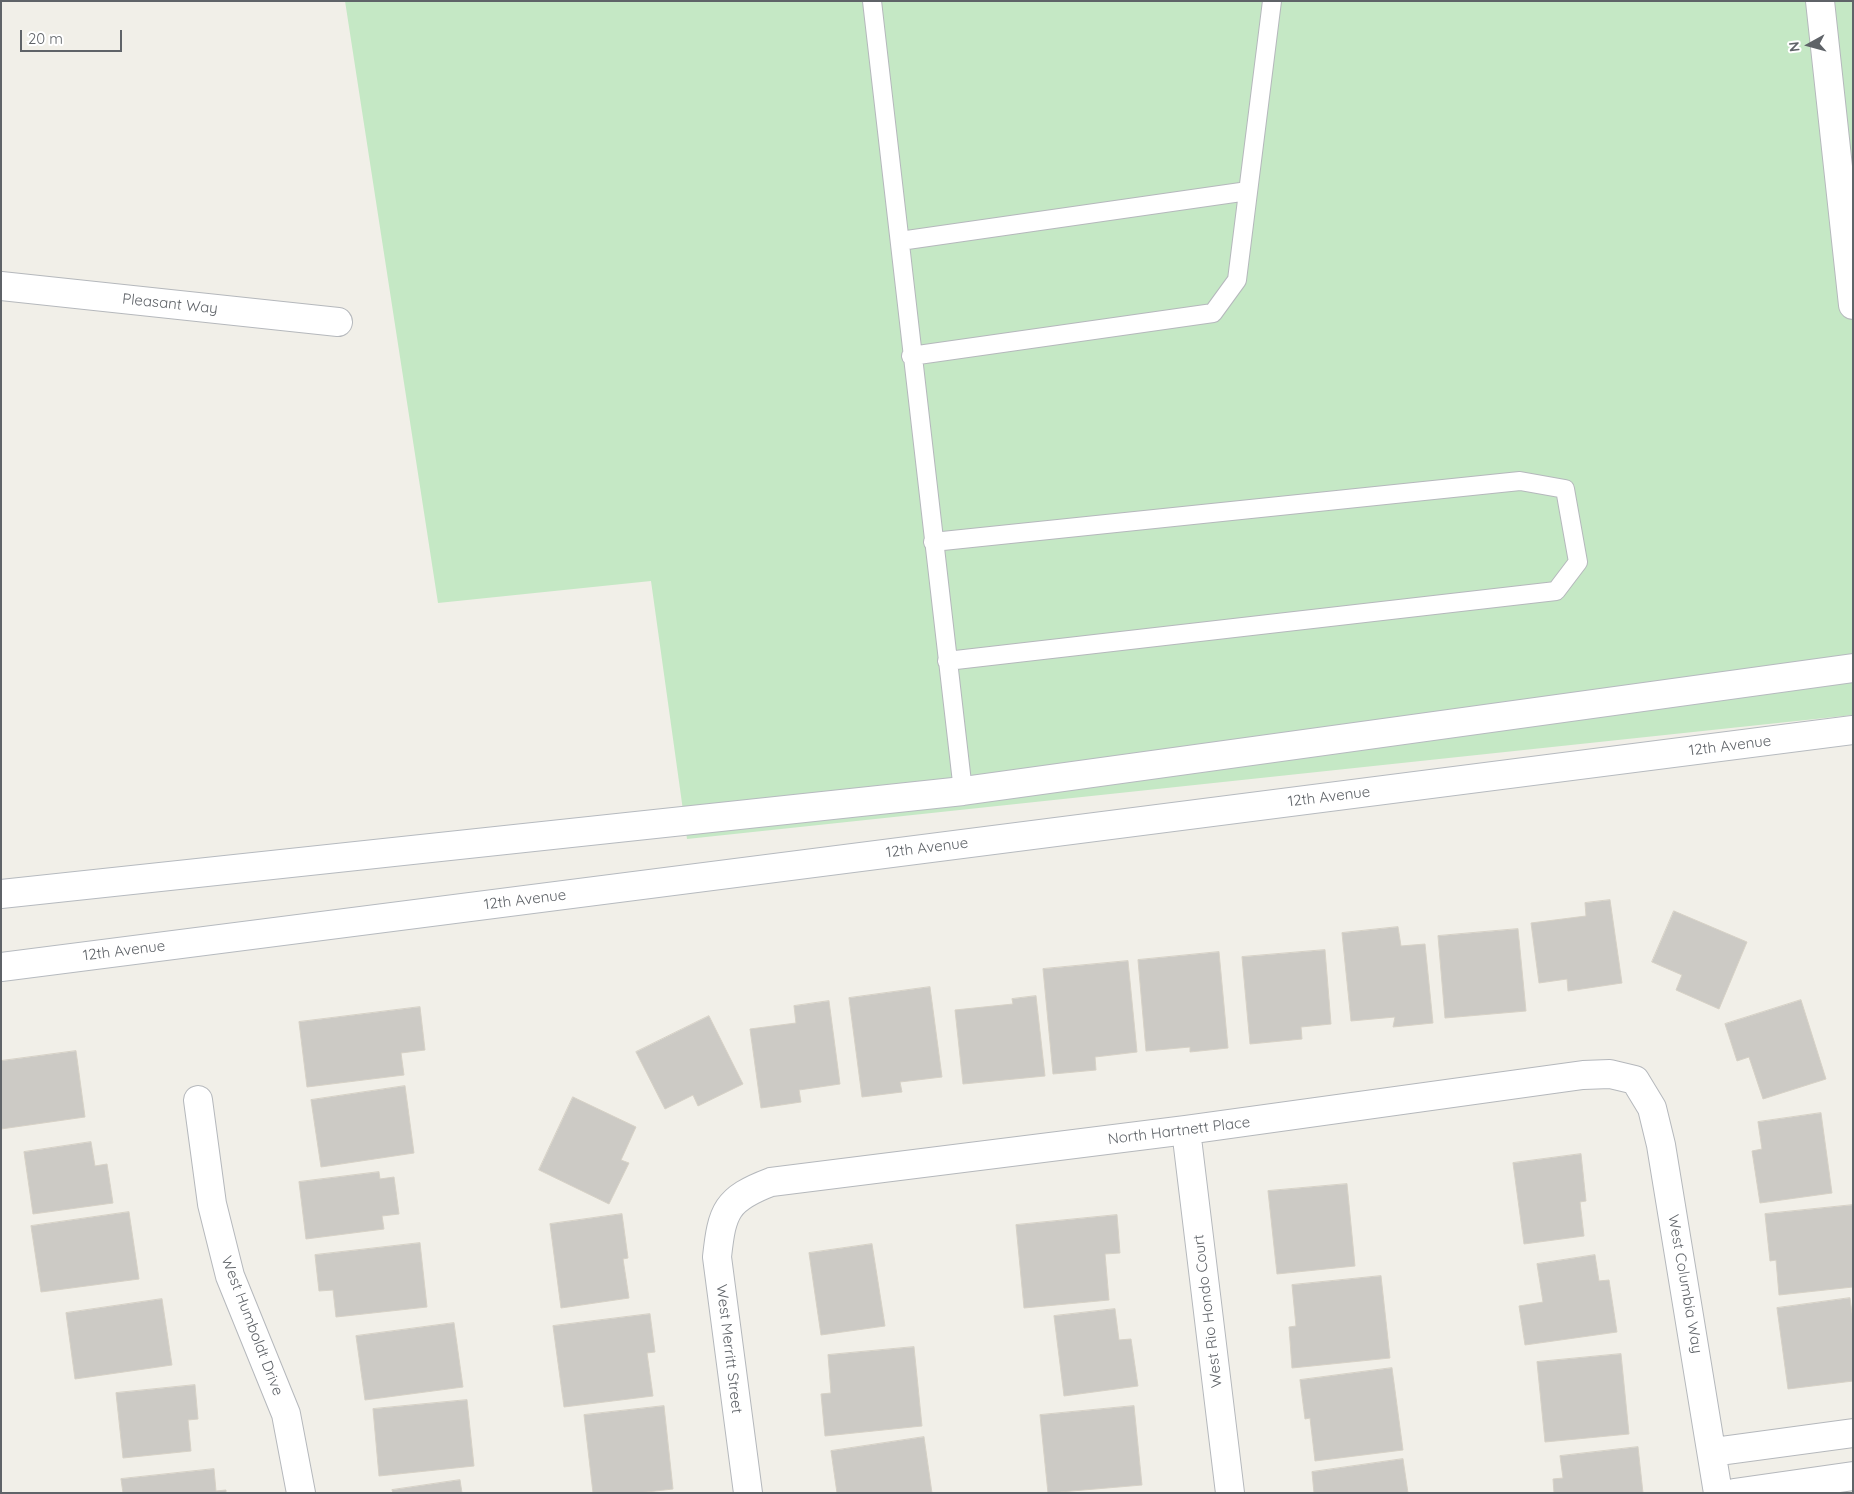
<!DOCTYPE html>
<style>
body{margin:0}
#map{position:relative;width:1854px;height:1494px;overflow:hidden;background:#f1efe8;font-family:Quicksand,sans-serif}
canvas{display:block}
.frame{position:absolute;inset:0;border:2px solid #5f6368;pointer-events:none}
.north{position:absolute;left:1784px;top:20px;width:50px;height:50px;-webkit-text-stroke:4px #fff;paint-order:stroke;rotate:263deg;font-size:14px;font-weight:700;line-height:20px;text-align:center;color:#5f6368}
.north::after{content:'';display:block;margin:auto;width:18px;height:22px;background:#5f6368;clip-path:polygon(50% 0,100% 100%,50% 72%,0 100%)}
.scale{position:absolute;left:20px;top:30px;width:102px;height:22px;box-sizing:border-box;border:2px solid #5f6368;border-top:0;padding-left:6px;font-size:15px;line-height:18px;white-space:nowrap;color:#5f6368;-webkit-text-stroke:4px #fff;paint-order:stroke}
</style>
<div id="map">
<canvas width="1854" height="1494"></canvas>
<div class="frame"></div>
<div class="north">N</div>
<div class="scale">20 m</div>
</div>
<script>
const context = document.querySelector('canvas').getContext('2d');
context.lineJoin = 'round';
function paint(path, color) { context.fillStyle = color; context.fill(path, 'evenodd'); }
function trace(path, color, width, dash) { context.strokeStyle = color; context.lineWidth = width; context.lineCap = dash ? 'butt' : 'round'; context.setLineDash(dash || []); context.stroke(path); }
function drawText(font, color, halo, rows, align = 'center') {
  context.font = font + ' Quicksand,sans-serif'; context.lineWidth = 4; context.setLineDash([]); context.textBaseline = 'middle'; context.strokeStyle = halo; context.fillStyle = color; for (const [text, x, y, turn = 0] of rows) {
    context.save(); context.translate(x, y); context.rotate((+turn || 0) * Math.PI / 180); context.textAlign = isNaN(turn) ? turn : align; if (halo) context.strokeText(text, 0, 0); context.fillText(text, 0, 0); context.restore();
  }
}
paint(new Path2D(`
 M345,1H1853V715L687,839L651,581L438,603Z`), '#c5e8c5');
const building = new Path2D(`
 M1610,900L1622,983L1568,991L1567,979L1539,983L1531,923L1586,916L1585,903Z
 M1674,911L1747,942L1719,1009L1676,990L1682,975L1652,962Z
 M1398,927L1401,946L1425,944L1433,1023L1393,1027L1395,1017L1351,1021L1342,933Z
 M1518,929L1526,1011L1445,1018L1438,936Z
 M1325,950L1331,1024L1301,1027L1302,1039L1250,1044L1242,957Z
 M1219,952L1228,1048L1190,1052V1047L1146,1051L1138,960Z
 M1128,961L1137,1052L1095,1057L1096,1070L1053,1074L1043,969Z
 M930,987L942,1077L900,1082L902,1092L862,1097L849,998Z
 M1036,996L1045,1076L963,1084L955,1010L1013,1004L1012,999Z
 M1801,1000L1826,1079L1763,1099L1749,1057L1737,1061L1725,1024Z
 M829,1001L840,1084L799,1090L801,1102L761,1108L750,1029L796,1023L794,1006Z
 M420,1007L425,1050L401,1053L404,1075L307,1087L299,1022Z
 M709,1016L743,1084L698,1106L693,1095L665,1109L636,1052Z
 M76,1051L85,1117L1,1129V1061Z
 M405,1086L414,1153L321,1167L311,1100Z
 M573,1097L636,1127L621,1160L629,1163L609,1204L539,1170Z
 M1821,1113L1832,1193L1760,1203L1752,1151L1762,1149L1758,1122Z
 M91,1142L95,1166L107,1164L113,1203L33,1214L24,1152Z
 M1581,1154L1586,1201L1580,1202L1584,1236L1524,1244L1513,1163Z
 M379,1172L380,1179L394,1177L399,1214L382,1216L384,1229L306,1239L299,1182Z
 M1347,1184L1355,1266L1277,1274L1268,1191Z
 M1853,1205V1287L1779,1295L1776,1260L1770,1261L1765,1214Z
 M129,1212L139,1279L41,1292L31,1226Z
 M622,1214L628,1258L623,1259L629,1298L561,1308L550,1224Z
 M1117,1215L1120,1253L1105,1254L1109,1300L1024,1308L1016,1225Z
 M420,1243L427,1307L336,1317L333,1290L319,1291L315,1255Z
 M872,1244L885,1326L821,1335L809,1253Z
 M1595,1255L1599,1281L1609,1280L1617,1332L1525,1345L1519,1306L1543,1302L1537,1264Z
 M1381,1276L1390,1358L1292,1368L1289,1327L1296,1326L1292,1285Z
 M1850,1298L1853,1321V1381L1788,1389L1777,1308Z
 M162,1299L172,1365L75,1379L66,1313Z
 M1115,1309L1119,1340L1131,1339L1138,1386L1064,1396L1054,1316Z
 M650,1314L655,1352L647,1353L653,1396L564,1407L553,1326Z
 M454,1323L463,1387L365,1400L356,1336Z
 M914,1347L922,1426L825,1436L821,1394L831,1393L828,1355Z
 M1621,1354L1629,1434L1545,1442L1537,1362Z
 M1392,1368L1403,1450L1315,1461L1310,1418L1305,1419L1300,1380Z
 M195,1385L198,1419L188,1420L191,1451L123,1458L116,1393Z
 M467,1400L474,1466L379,1476L373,1409Z
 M664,1406L673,1489L638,1493H593L584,1415Z
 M1134,1406L1142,1485L1048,1493L1040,1415Z
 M924,1437L932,1493H837L831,1451Z
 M1638,1447L1643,1493H1554L1553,1479L1563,1478L1560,1456Z
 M1403,1459L1408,1493H1314L1312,1472Z
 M214,1469L216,1491L226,1490V1493H123L121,1479Z
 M460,1480L462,1493H393L392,1490Z`);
paint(building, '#cccac5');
trace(building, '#d6d1c6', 1);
const lane = new Path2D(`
 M872,1L963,791
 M900,241L1248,191
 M911,356L1213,313L1237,280L1272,1
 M933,542L1520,481L1565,489L1578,562L1556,591L947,661`);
const street = new Path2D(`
 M1820,1L1853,305
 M1,286L338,322
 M198,1100L212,1204L230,1276L286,1414L301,1493
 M1186,1130L1230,1493
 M1713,1452L1853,1433
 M748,1493L717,1257C722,1211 726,1199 771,1182L1186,1130L1583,1075L1610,1074L1635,1080L1652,1108L1661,1145L1718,1493
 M1734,1493L1853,1476`);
const secondary = new Path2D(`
 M1,894L963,791L1853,668
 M1,967L1853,730`);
trace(lane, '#b5b8bc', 20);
trace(street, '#b5b8bc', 30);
trace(secondary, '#b6babf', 30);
trace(lane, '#fff', 18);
trace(street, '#fff', 28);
trace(secondary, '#fff', 28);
drawText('15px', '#5f6368', '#fff', [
 ["Pleasant Way",170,304,6],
 ["12th Avenue",1730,746,-7],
 ["12th Avenue",1329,797,-7],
 ["12th Avenue",927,848,-7],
 ["12th Avenue",525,900,-7],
 ["12th Avenue",124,951,-7],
 ["North Hartnett Place",1179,1131,-7],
 ["West Columbia Way",1685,1284,80],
 ["West Rio Hondo Court",1208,1311,-97],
 ["West Humboldt Drive",252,1326,69],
 ["West Merritt Street",729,1349,83]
]);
</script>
